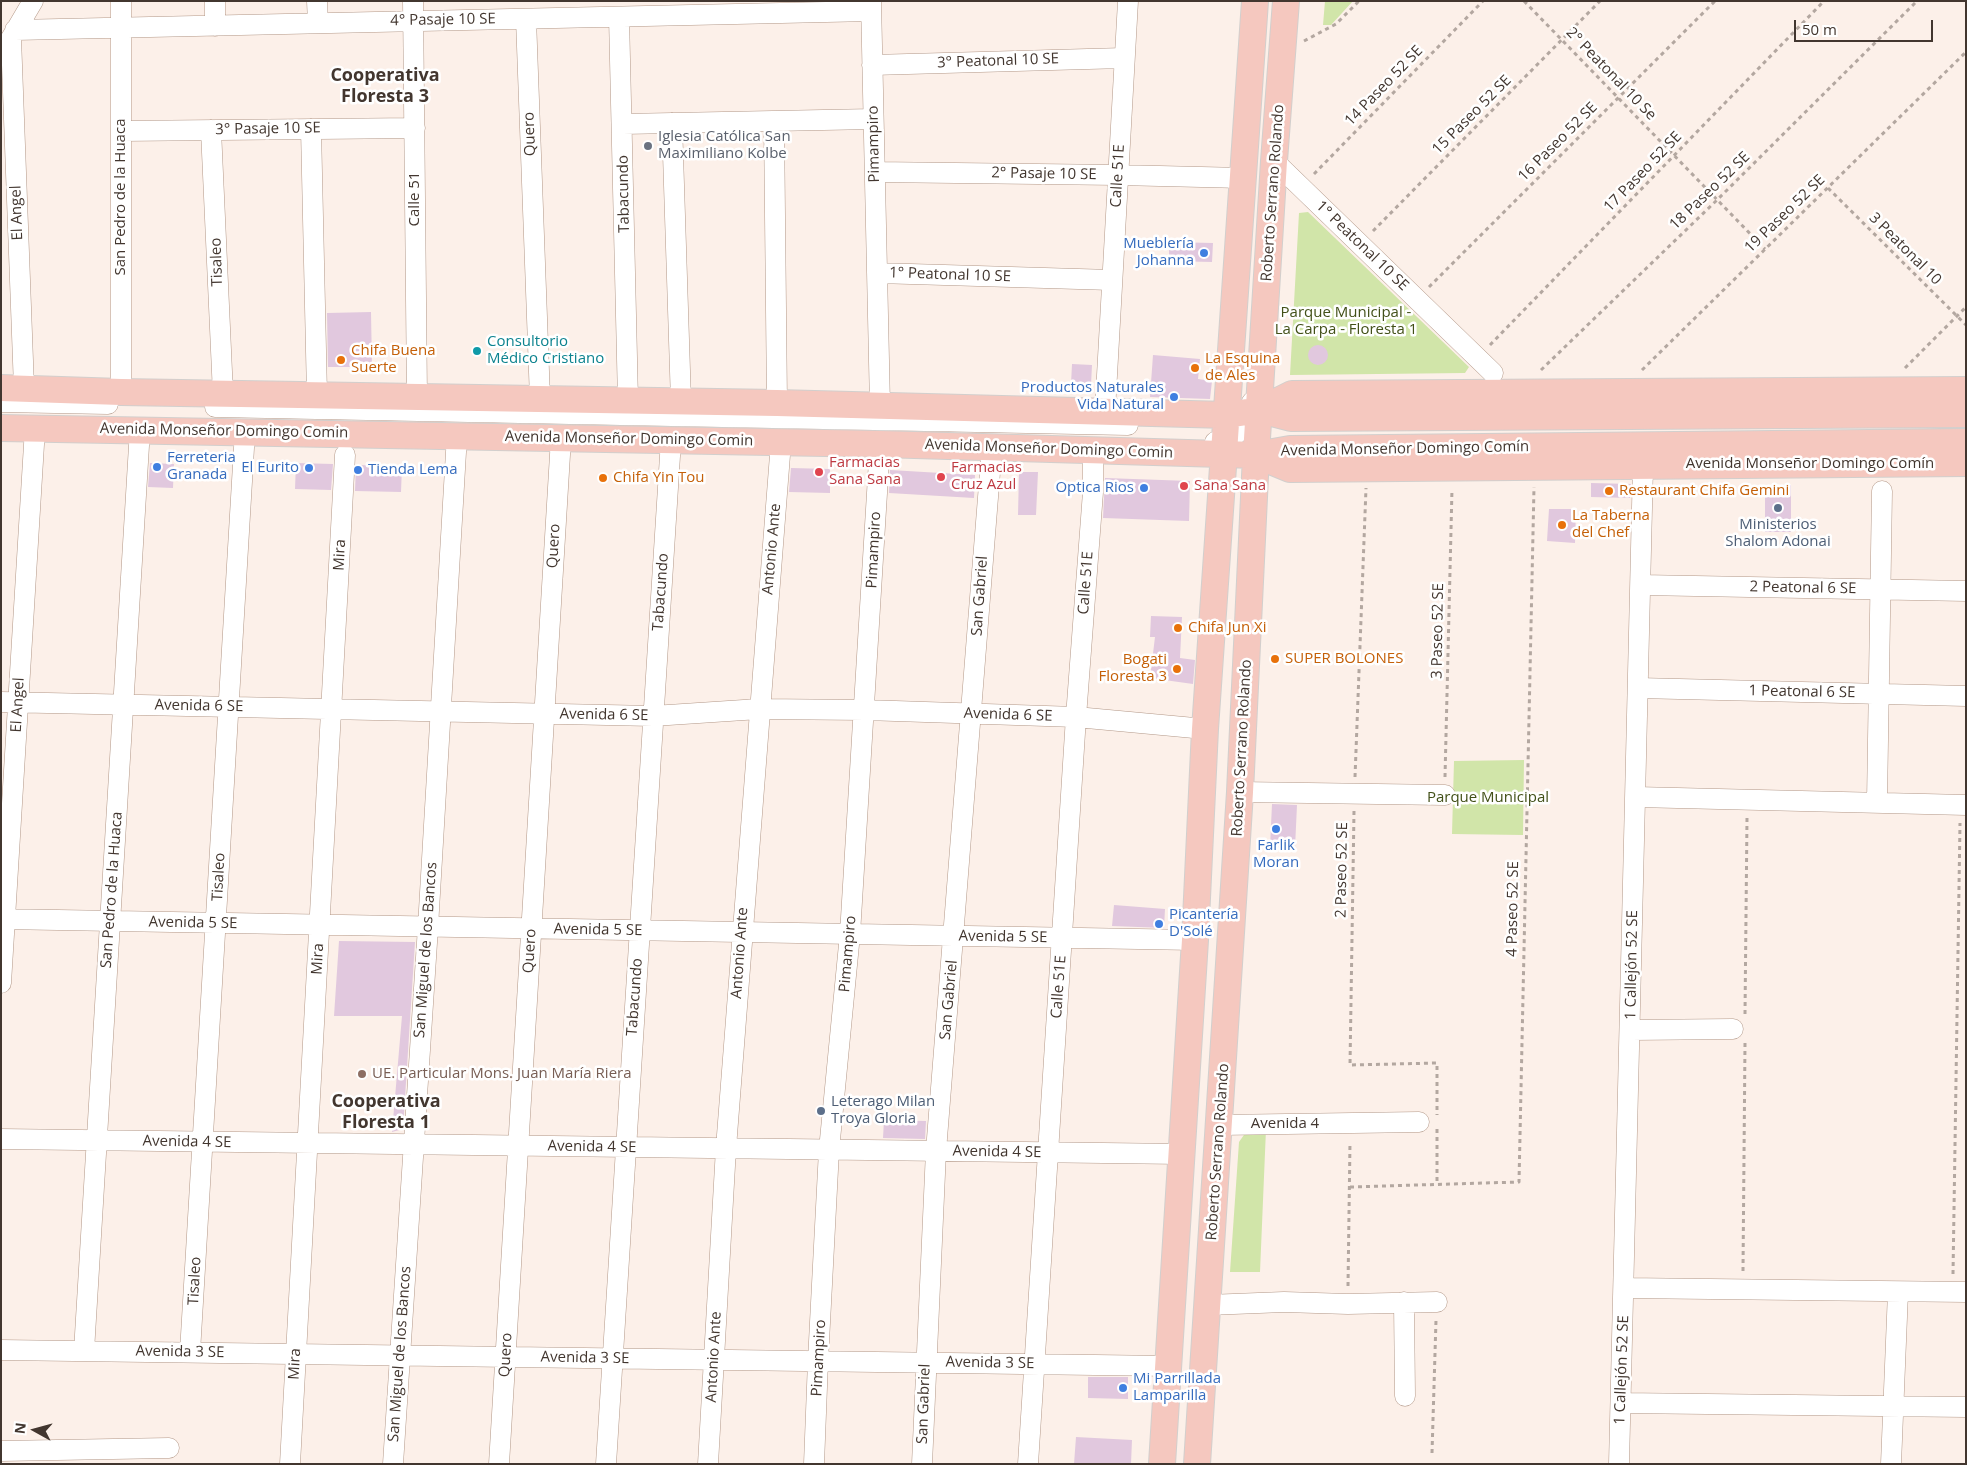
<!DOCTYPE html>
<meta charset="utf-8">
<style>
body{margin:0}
#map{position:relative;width:1967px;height:1465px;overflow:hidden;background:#fcf0e9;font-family:"Open Sans",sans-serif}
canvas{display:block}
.frame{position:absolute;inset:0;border:2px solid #42362f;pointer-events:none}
.north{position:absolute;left:10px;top:1405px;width:50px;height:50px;-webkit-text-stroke:4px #fff;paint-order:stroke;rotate:277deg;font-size:14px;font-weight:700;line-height:20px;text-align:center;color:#42362f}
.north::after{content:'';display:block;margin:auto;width:18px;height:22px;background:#42362f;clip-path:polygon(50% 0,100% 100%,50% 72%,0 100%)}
.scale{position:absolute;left:1794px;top:20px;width:139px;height:22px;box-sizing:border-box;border:2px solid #42362f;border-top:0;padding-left:6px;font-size:15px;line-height:18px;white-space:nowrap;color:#42362f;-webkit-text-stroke:4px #fff;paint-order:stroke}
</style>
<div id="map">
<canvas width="1967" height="1465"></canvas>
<div class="frame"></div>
<div class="north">N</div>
<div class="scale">50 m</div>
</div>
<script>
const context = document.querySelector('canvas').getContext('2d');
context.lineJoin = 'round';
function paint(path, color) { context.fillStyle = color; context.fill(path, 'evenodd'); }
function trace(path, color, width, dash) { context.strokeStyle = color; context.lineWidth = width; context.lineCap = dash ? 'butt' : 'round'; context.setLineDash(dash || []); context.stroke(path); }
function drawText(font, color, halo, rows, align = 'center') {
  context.font = font + ' "Open Sans",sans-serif'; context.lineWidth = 5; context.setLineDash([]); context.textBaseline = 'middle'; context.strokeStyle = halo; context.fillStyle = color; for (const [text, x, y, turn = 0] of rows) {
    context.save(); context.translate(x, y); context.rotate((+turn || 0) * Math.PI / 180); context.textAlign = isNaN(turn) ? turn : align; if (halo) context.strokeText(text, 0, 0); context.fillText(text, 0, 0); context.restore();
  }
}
paint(new Path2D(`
 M1325,1H1353L1331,25H1323Z
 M1308,212L1469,367L1465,373L1290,375L1299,213Z
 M1524,760L1523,835L1452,834L1454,761Z
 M1266,1129L1260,1272H1230L1239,1142L1246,1132Z`), '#d1e5a9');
paint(new Path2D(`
 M1169,242L1213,243L1212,262L1169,261Z
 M371,312L372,367H328L327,313Z
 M1308 355a10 10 0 1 1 20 0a10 10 0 1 1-20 0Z
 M1153,355L1200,359L1198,379L1212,381L1210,399L1150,397Z
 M1072,364L1092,365L1091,385L1071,384Z
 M150,463L174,464L173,488L148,487Z
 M296,463L333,464L331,490L295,489Z
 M356,465L402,466L401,492L355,491Z
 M791,468L830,469V493L789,492Z
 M890,470L975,475L974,498L889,493Z
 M1019,472H1038L1036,515H1018Z
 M1105,478L1190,481L1189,521L1103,518Z
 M1591,483L1631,484L1630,498L1591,497Z
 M1765,485H1791V532H1765Z
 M1549,509H1576L1575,543L1547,541Z
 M1151,616L1182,617L1180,658L1195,660L1193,684L1150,678L1155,637H1150Z
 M1272,804L1297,805L1295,848L1270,847Z
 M1114,905L1165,909L1164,928L1112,926Z
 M339,941L415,942L403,1129L392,1132L402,1016H334Z
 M884,1120L926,1121L925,1139L883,1138Z
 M1088,1377H1128V1399L1088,1398Z
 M1076,1437L1132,1440L1131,1464H1074Z`), '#e1c8de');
const minor = new Path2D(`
 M317,1L318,23
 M413,1L417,397
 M871,1L880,406
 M619,17L628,401
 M526,19L540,399
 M215,26V1
 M15,30L871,11
 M11,38L24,388
 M10,40L33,1
 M872,65L1124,58
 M774,122L777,403
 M672,123L681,402
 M623,124L873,119
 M311,129L317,395
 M211,130L223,394
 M121,131L415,128
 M1274,161L1493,373
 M875,172L1118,175L1243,178
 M877,273L1112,280
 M121,392V1
 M1,402L108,404
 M215,407L1128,425
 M1105,411L1128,1
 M1215,442C1236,440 1251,424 1252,402
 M1641,585L1966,591
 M1638,688L1966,696
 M1,702L653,716L759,709L865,710L1076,717L1205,729
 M1240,792L1445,795
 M1636,797L1966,805
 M1877,802L1882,491
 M1,919L1195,940
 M1,983L35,428
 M1631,1030L1733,1029
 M1220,1125L1419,1122
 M1,1139L1182,1154
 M1625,1288L1966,1292
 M1404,1302L1405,1396
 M1208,1305L1284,1302L1348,1304L1437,1302
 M1,1350L1168,1366
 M84,1351L140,429
 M190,1352L245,431
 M1621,1403L1966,1407
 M1,1451L169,1448
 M290,1464L345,455
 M393,1464L428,927L457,435
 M499,1464L561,438
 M606,1464L671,440
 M708,1464L726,1148L781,442
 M814,1464L818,1361L829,1150L850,934L880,444
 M922,1464L936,1151L992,447
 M1028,1464L1076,717L1093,492V451
 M1619,1464L1643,466
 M1891,1464L1898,1292`);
const major = new Path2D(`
 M1,388L121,392L777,403L1227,415L1260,410L1292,394L1966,390
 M1260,410L1291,418L1966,414
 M1,428L880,444L1256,455L1290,449L1966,442
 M1256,455L1290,469L1966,463
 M1162,1464L1195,940L1205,729L1255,1
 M1197,1464L1240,792L1256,455L1274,161L1286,1`);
trace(minor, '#b39888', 21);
trace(major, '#d2cfcd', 28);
trace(new Path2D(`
 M1524,1L1765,249
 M1304,41L1336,24L1359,1
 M1314,174L1483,1
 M1828,188L1966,325
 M1373,231L1600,1
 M1429,287L1715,1
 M1490,345L1824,1
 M1905,368L1966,307
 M1541,370L1717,200L1917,1
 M1642,370L1966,52
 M1355,777L1366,488
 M1445,777L1452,489
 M1354,811L1350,1065L1437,1063V1115
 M1745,1014L1747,818
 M1437,1129V1183
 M1350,1187L1519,1182L1534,487
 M1743,1271L1745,1043
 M1953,1274L1960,823
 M1348,1286L1350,1142
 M1432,1453L1436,1320`), '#b3a7a0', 3, [4, 4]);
trace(minor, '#fff', 20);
trace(major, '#f5c8bf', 26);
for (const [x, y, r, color] of [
 [648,146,5,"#6b7280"],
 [1204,253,5,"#3f7fe0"],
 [477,351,5,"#0f9aa8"],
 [341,360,5,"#e8710a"],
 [1195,368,5,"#e8710a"],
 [1174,397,5,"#3f7fe0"],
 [157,467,5,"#3f7fe0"],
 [309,468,5,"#3f7fe0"],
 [358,470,5,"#3f7fe0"],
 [819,472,5,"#e0444e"],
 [941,477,5,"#e0444e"],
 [603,478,5,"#e8710a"],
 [1184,486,5,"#e0444e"],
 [1144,488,5,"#3f7fe0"],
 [1609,491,5,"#e8710a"],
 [1778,508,5,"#5c6f8a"],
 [1562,525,5,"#e8710a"],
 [1178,628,5,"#e8710a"],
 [1275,659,5,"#e8710a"],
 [1177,669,5,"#e8710a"],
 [1276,829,5,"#3f7fe0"],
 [1159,924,5,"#3f7fe0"],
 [362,1074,5,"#8d6e63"],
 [821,1111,5,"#5c6f8a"],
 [1123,1388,5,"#3f7fe0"]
]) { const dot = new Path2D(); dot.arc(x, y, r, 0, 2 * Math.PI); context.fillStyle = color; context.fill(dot); trace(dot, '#fff', 2); }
drawText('15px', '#42362f', '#fff', [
 ["4° Pasaje 10 SE",443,20,-1],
 ["3° Peatonal 10 SE",998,61,-2],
 ["2° Peatonal 10 Se",1611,74,46],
 ["14 Paseo 52 SE",1384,86,-46],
 ["15 Paseo 52 SE",1472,115,-45],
 ["3° Pasaje 10 SE",268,129,-1],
 ["Quero",530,134,-92],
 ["16 Paseo 52 SE",1558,142,-45],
 ["Pimampiro",874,144,-91],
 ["17 Paseo 52 SE",1643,172,-46],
 ["2° Pasaje 10 SE",1044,174,1],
 ["Calle 51E",1118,176,-87],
 ["18 Paseo 52 SE",1710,191,-44],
 ["Roberto Serrano Rolando",1273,193,-86],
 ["Tabacundo",624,194,-91],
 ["San Pedro de la Huaca",121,197,-90],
 ["Calle 51",415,199,-90],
 ["El Angel",17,213,-92],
 ["19 Paseo 52 SE",1785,214,-44],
 ["1° Peatonal 10 SE",1362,246,44],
 ["3 Peatonal 10",1905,249,45],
 ["Tisaleo",217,262,-92],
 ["1° Peatonal 10 SE",950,275,2],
 ["Avenida Monseñor Domingo Comin",224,431,1],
 ["Avenida Monseñor Domingo Comin",629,439,1],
 ["Avenida Monseñor Domingo Comin",1049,449,2],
 ["Avenida Monseñor Domingo Comín",1405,449,-1],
 ["Avenida Monseñor Domingo Comín",1810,464],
 ["Quero",554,546,-87],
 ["Antonio Ante",772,549,-85],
 ["Pimampiro",874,550,-87],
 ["Mira",340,555,-87],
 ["Calle 51E",1086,583,-86],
 ["2 Peatonal 6 SE",1803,588,1],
 ["Tabacundo",661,592,-86],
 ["San Gabriel",980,596,-86],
 ["3 Paseo 52 SE",1438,631,-89],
 ["1 Peatonal 6 SE",1802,692,1],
 ["El Angel",18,705,-87],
 ["Avenida 6 SE",199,706,1],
 ["Avenida 6 SE",604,715,1],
 ["Avenida 6 SE",1008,715,2],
 ["Roberto Serrano Rolando",1242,748,-87],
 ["2 Paseo 52 SE",1342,870,-89],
 ["Tisaleo",219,877,-87],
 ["San Pedro de la Huaca",112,890,-86],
 ["4 Paseo 52 SE",1513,909,-89],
 ["Avenida 5 SE",193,923,1],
 ["Avenida 5 SE",598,930,1],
 ["Avenida 5 SE",1003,937,1],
 ["San Miguel de los Bancos",426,950,-86],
 ["Quero",530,951,-87],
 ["Antonio Ante",740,953,-86],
 ["Pimampiro",848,954,-85],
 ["Mira",318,959,-87],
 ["1 Callejón 52 SE",1632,965,-89],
 ["Calle 51E",1059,987,-86],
 ["Tabacundo",635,997,-86],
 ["San Gabriel",949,1000,-85],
 ["Avenida 4",1285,1124],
 ["Avenida 4 SE",187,1142,1],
 ["Avenida 4 SE",592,1147,1],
 ["Avenida 4 SE",997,1152,1],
 ["Roberto Serrano Rolando",1218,1152,-86],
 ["Tisaleo",195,1281,-87],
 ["Avenida 3 SE",180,1352,1],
 ["San Miguel de los Bancos",400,1354,-86],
 ["Quero",506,1355,-87],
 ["Antonio Ante",714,1357,-87],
 ["Avenida 3 SE",585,1358,1],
 ["Pimampiro",819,1358,-87],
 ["Avenida 3 SE",990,1363,1],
 ["Mira",295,1364,-87],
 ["1 Callejón 52 SE",1622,1370,-88],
 ["San Gabriel",924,1404,-88]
]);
drawText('15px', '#5b616d', '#fff', [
 ["Iglesia Católica San",658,137],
 ["Maximiliano Kolbe",658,154]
], 'left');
drawText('15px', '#366cbe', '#fff', [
 ["Mueblería",1194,244],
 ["Johanna",1194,261],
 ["Productos Naturales",1164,388],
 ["Vida Natural",1164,405],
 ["Ferreteria",167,458,"left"],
 ["Granada",167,475,"left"],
 ["El Eurito",299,468],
 ["Tienda Lema",368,470,"left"],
 ["Optica Rios",1134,488],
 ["Farlik",1276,846,"center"],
 ["Moran",1276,863,"center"],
 ["Picantería",1169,915,"left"],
 ["D'Solé",1169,932,"left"],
 ["Mi Parrillada",1133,1379,"left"],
 ["Lamparilla",1133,1396,"left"]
], 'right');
drawText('15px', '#425018', '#fff', [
 ["Parque Municipal -",1346,313],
 ["La Carpa - Floresta 1",1346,330],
 ["Parque Municipal",1488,798]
]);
drawText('15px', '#0d838f', '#fff', [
 ["Consultorio",487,342],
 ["Médico Cristiano",487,359]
], 'left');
drawText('15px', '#c56008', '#fff', [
 ["Chifa Buena",351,351],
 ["Suerte",351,368],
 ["La Esquina",1205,359],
 ["de Ales",1205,376],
 ["Chifa Yin Tou",613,478],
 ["Restaurant Chifa Gemini",1619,491],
 ["La Taberna",1572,516],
 ["del Chef",1572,533],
 ["Chifa Jun Xi",1188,628],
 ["SUPER BOLONES",1285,659],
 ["Bogati",1167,660,"right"],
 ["Floresta 3",1167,677,"right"]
], 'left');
drawText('15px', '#be3a42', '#fff', [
 ["Farmacias",829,463],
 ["Sana Sana",829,480],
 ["Farmacias",951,468],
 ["Cruz Azul",951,485],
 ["Sana Sana",1194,486]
], 'left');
drawText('15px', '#4e5e75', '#fff', [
 ["Ministerios",1778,525],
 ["Shalom Adonai",1778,542],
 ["Leterago Milan",831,1102,"left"],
 ["Troya Gloria",831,1119,"left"]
]);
drawText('15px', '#785e54', '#fff', [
 ["UE. Particular Mons. Juan María Riera",372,1074]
], 'left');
drawText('bold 18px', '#42362f', '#fff', [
 ["Cooperativa",385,76],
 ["Floresta 3",385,97],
 ["Cooperativa",386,1102],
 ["Floresta 1",386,1123]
]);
</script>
